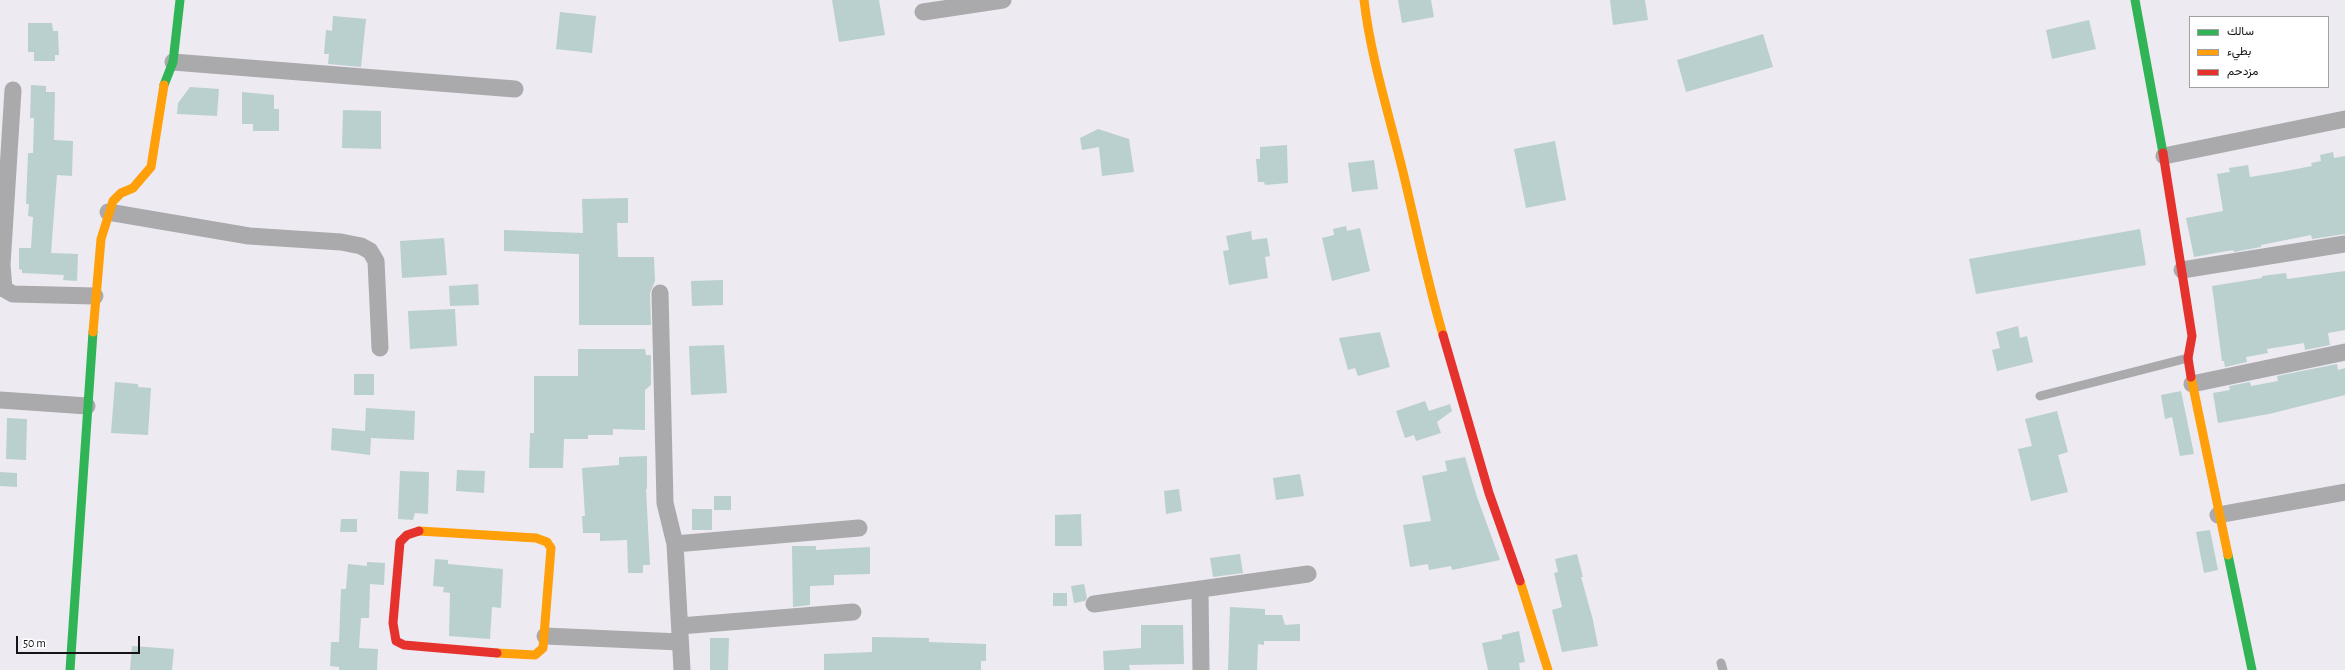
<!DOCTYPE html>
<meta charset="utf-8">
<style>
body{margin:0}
#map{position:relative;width:2345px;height:670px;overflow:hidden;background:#edeaf2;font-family:"Alegreya Sans",Vazirmatn,sans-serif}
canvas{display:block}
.legend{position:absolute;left:2189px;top:16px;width:140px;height:72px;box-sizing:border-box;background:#fff;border:1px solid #a1a1a3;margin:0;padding:5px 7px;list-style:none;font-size:12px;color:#151318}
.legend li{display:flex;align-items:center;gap:8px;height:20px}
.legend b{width:20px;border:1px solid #a1a1a3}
.scale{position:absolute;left:16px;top:636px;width:124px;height:18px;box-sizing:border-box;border:2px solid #151318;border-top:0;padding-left:5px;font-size:12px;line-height:14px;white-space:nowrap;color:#151318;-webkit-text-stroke:3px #fff;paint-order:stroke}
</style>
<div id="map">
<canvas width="2345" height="670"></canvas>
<ul class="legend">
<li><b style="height:5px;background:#30b455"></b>سالك</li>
<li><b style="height:5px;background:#ff9f0a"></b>بطيء</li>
<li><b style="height:5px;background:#e5322d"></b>مزدحم</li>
</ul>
<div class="scale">50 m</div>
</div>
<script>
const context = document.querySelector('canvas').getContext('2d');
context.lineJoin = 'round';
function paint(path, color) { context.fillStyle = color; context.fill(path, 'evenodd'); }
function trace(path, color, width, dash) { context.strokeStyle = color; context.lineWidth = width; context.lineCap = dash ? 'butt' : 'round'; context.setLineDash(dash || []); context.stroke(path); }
paint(new Path2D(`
 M832,0H879L885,35L839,42Z
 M1398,0H1431L1434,17L1402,23Z
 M1610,0H1645L1648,20L1613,25Z
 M560,12L596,16L592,53L556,49Z
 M333,16L366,19L361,67L328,64L329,54H324L326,30L332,31Z
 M2089,20L2096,49L2052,59L2046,30Z
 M28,23H52L53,31H58L59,55H55V61H34V52H28Z
 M1763,34L1773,67L1686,92L1677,60Z
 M31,85L46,86V92H55L54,140L73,141L72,176L57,175L51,253L78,254L77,281L63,280L64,275L22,273V270L19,269V248H31L33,217L28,216L29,204H26L28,153H33L34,118H30Z
 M190,87L219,89L217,116L177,114L178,103Z
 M242,92L274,95V109H279V131H253V124H242Z
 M343,110L381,111V149L342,148Z
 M1098,129L1129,139L1134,172L1102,176L1099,147L1082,150L1080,138Z
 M1555,141L1566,200L1526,208L1514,149Z
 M1287,145L1288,183L1265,185L1264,182H1258L1256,159H1260V147Z
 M2333,152L2334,158L2345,156V234L2312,239L2311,235L2261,245V247L2234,252L2233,250L2194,257L2186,218L2223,211L2217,174L2230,172L2229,168L2248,165L2250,177L2281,172L2312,166L2311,163L2321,161L2320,155Z
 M1374,160L1378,189L1352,192L1348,163Z
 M628,198V223H617L618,257H654L655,281L650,293L651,325H579V254L504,251V230L583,233L582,199Z
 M1346,226L1347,231L1360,228L1370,271L1332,281L1322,238L1334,235L1333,229Z
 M2140,229L2146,265L1976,294L1969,259Z
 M1251,231L1252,240L1267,238L1270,256L1265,257L1268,278L1229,285L1223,251L1229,250L1226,236Z
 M444,238L447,275L402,278L400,241Z
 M2345,271V330L2328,333L2330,345L2305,350L2304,343L2267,349L2268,353L2246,357L2247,362L2225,367L2224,361H2222L2212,286L2262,278V276L2286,273L2287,279Z
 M723,280V305L692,306L691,281Z
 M478,284L479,305L450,306L449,286Z
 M455,309L457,346L410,349L408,311Z
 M2018,326L2020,338L2027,336L2033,362L1997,371L1992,350L2000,348L1996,332Z
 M1380,332L1390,367L1358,376L1355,368L1348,370L1339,338Z
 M724,345L727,393L691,395L689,346Z
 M578,349H645L646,355H651V385L645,390V430L613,429V435H588V439H564L563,468H529L530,433H534V376H578Z
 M2337,364L2338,370L2345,368V395L2269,414L2218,423L2213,393L2230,390L2229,386L2250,382L2251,386L2278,381L2277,376Z
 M354,374H374V395H354Z
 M115,382L138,384V387L151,388L148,435L111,433Z
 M2181,391L2194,454L2180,456L2172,417L2165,419L2161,395Z
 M1425,401L1429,411L1450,404L1452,411L1437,422L1441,433L1416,441L1414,435L1405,438L1396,411Z
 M366,408L415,411L414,440L371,438L370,455L331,450L332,428L365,431Z
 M2057,411L2068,452L2058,455L2068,492L2031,501L2018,449L2032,446L2025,419Z
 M7,418L27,419L26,460L6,459Z
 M647,456V489H646L650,565H643V573H628L627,540L600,541V533H583L582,516H585L582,468L619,465V457Z
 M1465,457L1477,497L1500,560L1452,570L1451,566L1429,570L1428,564L1410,567L1403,525L1431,521L1422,476L1447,471L1445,461Z
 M457,470L485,471L484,493L456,491Z
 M400,471L429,472L428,514L415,513L413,520L398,519Z
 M0,472L17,473V487L0,486Z
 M1300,474L1304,496L1276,500L1273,478Z
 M1179,489L1182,511L1166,514L1164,491Z
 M714,496H731V510H714Z
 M692,509H712V530H692Z
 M1081,514L1082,546H1055V515Z
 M341,519H357V532H340Z
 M2210,530L2218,570L2204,573L2196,532Z
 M792,546H816V550L870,547V574L834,575V585L810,586V605L793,607Z
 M1240,554L1243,573L1213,577L1210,558Z
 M1577,554L1583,577H1581L1593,620L1598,646L1562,652L1552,610L1562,607L1554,573L1558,572L1555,559Z
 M435,559L448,560V564L503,569L501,608L492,607L490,639L449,636L450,593L443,592L444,587L433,586Z
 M367,562L385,563L384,585L370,584L369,618H361L359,648L378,649L377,670H339V667L330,666L331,642H339L341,589H346L348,564L367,566Z
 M1084,584L1087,598L1085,601L1074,603L1071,586Z
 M1053,593H1067V606H1053Z
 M1230,607L1265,609V615H1282L1285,625L1300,624V641H1264V645L1258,644L1257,670H1228Z
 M1141,625H1183L1184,664L1129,665L1130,670H1104L1103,651L1141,648Z
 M1519,631L1525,662L1519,663L1520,670H1488L1482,643L1502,639V635Z
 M872,637L929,638V642L986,644V661H981V670H824V654L872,652Z
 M710,638H729L728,670H710Z
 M132,646L174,649L172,670H130Z`), '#b9d0ce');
trace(new Path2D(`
 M2040,396L2188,358
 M1721,663L1723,670`), '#aaa9ab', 9);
trace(new Path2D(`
 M923,12L1003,0
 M173,62L515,89
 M13,90L2,265L4,289L13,294L95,296
 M2164,156L2345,119
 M108,212L249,236L341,242L361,246L370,251L376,261L380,348
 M2182,270L2345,244
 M660,293L665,503L675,544L682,670
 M2192,384L2345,352
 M0,400L87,406
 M2218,515L2345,492
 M675,544L859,528
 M1200,590L1201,670
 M1094,604L1308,574
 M680,626L853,612
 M545,636L680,642`), '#aaa9ab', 17);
trace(new Path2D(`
 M2135,0L2163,153
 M164,85L173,62L180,0
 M2228,555L2252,670
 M70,670L93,332`), '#30b455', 9);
trace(new Path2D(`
 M1364,0C1371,59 1389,114 1403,172C1416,226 1427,281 1443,335
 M93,332L101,239L113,201L121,193L133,188L151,167L164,85
 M2191,377L2228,555
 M419,531L536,538L547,542L551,548L543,648L535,655L497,653
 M1520,581L1548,670`), '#ff9f0a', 9);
trace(new Path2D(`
 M2163,153L2192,336L2188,358L2191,377
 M1443,335L1489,493L1520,581
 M419,531L407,535L400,542L393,623L396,641L404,645L497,653`), '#e5322d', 9);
</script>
